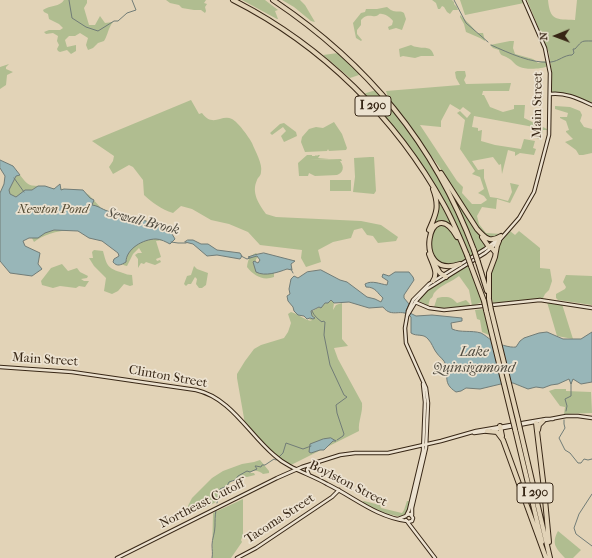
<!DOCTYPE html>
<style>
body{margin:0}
#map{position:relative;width:592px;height:558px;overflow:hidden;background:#e2d3b7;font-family:"IM FELL French Canon",serif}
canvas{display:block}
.north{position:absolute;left:536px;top:16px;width:40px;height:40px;-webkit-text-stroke:3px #ece2d0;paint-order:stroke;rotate:269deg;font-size:11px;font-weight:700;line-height:16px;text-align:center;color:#372615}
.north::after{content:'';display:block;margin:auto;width:14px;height:18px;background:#372615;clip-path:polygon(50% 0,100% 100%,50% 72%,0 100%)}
</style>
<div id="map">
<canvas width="592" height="558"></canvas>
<div class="north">N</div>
</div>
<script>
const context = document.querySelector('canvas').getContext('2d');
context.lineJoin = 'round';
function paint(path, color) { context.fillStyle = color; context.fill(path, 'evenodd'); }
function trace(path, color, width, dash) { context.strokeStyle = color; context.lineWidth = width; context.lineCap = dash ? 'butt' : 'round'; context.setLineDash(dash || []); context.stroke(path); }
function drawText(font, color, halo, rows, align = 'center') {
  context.font = font + ' "IM FELL French Canon",serif'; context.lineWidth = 3.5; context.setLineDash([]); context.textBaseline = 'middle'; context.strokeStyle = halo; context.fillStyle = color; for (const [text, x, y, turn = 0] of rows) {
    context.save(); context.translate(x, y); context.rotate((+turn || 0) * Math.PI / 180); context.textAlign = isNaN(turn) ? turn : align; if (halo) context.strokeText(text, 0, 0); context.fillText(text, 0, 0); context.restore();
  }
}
paint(new Path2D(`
 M64,0H87V3L84,8L89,25H95L100,16L105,23L113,22C108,28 108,35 104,41L98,43L93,48L88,50L86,45L88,38L80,33L75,36H69L65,40L67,47L76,45V51L71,54L67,50L60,52L58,51L57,49L59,45L57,41L58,36L53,33L46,34L44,32L49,30H60L63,28L59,24L49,19L48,14L44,12L43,10C50,5 60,7 64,0Z
 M166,0H206L204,3L207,4L205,7L206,11L205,13L201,10H194L182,8L179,5L170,3Z
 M242,0H265L278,10L275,11L278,19H277Z
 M282,0H300L305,5L315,22L311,21L294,7Z
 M432,0H452L454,2V4L457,7L458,10H453L450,14L447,12L444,7L442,6L440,9H438L436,3Z
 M460,0H522L524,3L465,15Z
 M527,0H548C550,21 556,19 575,20L577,0H592V104L570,94L552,92V73L549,53Z
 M387,7C396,15 399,9 404,13L406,19L402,30L396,28L389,30L388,27L392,25L393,21C391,18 386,14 382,14C378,13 380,15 376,16C369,17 368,13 361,20V25L357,30V34L362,40L361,41L356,38L353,23L361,13L365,12L366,9H377Z
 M460,15C466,21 473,27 477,33H483L485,41L480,38L466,32L464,24L460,17Z
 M510,41H514L513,48L515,54L533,59L538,63L544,61L547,63L548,66C542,69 526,70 520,67C514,65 513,60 508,58C503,55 500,56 499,50L493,48L490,45Z
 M411,45C413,46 415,47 417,47C425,49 431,45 434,56H421L415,58L403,56L400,57L399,49Z
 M338,53L357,69L359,75L350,78L323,55Z
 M9,64L6,67V69L13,72L7,75L6,85L0,89V67Z
 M457,71H465L466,76L464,80L466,84L511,83L509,91H483L482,95H484L490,107L503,112L514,109V105H525L524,118L547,129V130H543L541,139L536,138L539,128L474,116L472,127L478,128V131L482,130L481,141L495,145L521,149L524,139L535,141L533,148L536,149L534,155L520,153L515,156V152L508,150L502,174L501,164L499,165L493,157L472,161L478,170L484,169V178L490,197L497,198L508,201L512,192L510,183L519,185L510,203L497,199L496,209L482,207L477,216L479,224L486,233L501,234L497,237L489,239L480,230L440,168L388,97L386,91L460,85L456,78L455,72ZM450,104L460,110L463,107L471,113L467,118L460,111L457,113L465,120L460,149L475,171L472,174L480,177L484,189L478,193L484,196L487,200L481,204H472L462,193L463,187L457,181L420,125L441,127V121Z
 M376,90C396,114 415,139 432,166C448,193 460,222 472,251V255L471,256L469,254L458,229L406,143L387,119L363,94Z
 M191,100L199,114L202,113C213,128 221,114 232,119C238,122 249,137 252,143C255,151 263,164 261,172C261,176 258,177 257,180C251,193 259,204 266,214L276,217L361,221L381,225L398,237L396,241L378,243L373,236L367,235L362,228L354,230L351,238L333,242L318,250L321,262L306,267L301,258L302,250L260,245L248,232L229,224L211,220L192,209L181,206L173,213C161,209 153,203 144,195L143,180L133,167L129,165L113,174L109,167L113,161L114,156L92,141Z
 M555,106L570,107L580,111L582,115L580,121L584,127L592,129V153L583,155H579L576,150L565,142L573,139L566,132V131L569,130L566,121L560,118V117H567L568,113L555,109Z
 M334,122L342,134L347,148L346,150L329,151L328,149L327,151L305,152L301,142L302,137L309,129L316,127L323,128Z
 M284,123L296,132L297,136L284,142L281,136L286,131L283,127L272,135L270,133L280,124Z
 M323,155H320L318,158L329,159L308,160L341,159L342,161H340C345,167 343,173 337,175L315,176L309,173L308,176H299L298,163L307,155H312V156H315L316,155L317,156L318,155Z
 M370,157H374L376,191L374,194L353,192L355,177L354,158Z
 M20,175C26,183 28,186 38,186L32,190L33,193L45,186L50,188L80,190L89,195L101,208L113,214L148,221L165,228L164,240L156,241L161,257L156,259L157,261L160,260L161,262L155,265L146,262L144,264L141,263L138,268V259L135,255L138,253H142L139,248L133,254L127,266C116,264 120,256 119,248C106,242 92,235 78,231C65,228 43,234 34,242L5,185L16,176Z
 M330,180H351V191H330Z
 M445,182L487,246L478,252L475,249L462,216Z
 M436,196L454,230L449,225L442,223L432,228Z
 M444,225L456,236L466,256L465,259L457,264H441C427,250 428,242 436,226Z
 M510,231L515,235L519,231L540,248V268L550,269L552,281L549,290L545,294L543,298L493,303L490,290L491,270L497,256L499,245Z
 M94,250L103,251C107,266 107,268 123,273C126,274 128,275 132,275L133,285L130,286L124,284L118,291L112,294L104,291L106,278L94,266L89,258H93L92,252Z
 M256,253L259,256L256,259V263L274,271V277C263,281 254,276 247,267C248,260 249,256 256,253Z
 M62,264L68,271L77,268L80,272L88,276L87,278L81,279L84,281H89L85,287L79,286L76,288L60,286L53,288L42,285L41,281L51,268Z
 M468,265L470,266L482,302L472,306L469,290L459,276C453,281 441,285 435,292C432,295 434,297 430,299L428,306L419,301L418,299L429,289Z
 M194,266L197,269L208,273L206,285L202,288H199L196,284L197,279L195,277L191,284H188L186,286L184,284L187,276L191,275Z
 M566,275L592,276V305L558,300L556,298V294L565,289L566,287L563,282Z
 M442,297C450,297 451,297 457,303L466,300L470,304L469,306L443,308L434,307L437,298Z
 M331,300L334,303L333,310L336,305L342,303V339L348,346L334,348L338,359L362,403C363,413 358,421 359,431L291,465L280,459L245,424L237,378V374L245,361L254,349L261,345L284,338L288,332L291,323L288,314L291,312C299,314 304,320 312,321L309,319L314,317L312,316L311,312C318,308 324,304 331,300Z
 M547,302L562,304L573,339L557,336Z
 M483,309L489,332V335L482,332L480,320L477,319L475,310Z
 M555,389H566V391L591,392L592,413L564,414L565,407L560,406L549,391Z
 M260,460L269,471V473L263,474C260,471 253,469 250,473H254L255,475L247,477L241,476L235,480H233L227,486V490L221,493L219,500C210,505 199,514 188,510V506L192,498L212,478L223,471L242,464L254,462Z
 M411,493H412C410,501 409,513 401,517L389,514L395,517C383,513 372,509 362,502L364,501L380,505L381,508L402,513L404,510L407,501H409Z
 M243,499V535L241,540L242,542L231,558H212L213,513Z
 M558,531L581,550L573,558H565C556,548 551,544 558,531Z`), '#b0bd90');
const water = new Path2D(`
 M0,160L13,166L20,175L16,176L9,190L10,194L16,197L25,190H32L38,186H45L54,189L60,184L61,190L64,189L83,190L90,198L94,200L92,205C101,206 105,213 116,212L119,217L126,218L135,217L138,219L146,221L156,227L165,226L172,234L175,239L170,244C166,242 161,239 156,239C143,239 126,249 126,262C121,265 117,267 113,262L114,259L119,256L118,253L102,241L89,238L78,231L54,230L45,233L38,238H29L23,241L25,246L40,253L38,264L42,269L32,276L10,273L0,261V193L4,184L5,176L0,168Z
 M188,240H193L201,244H208L217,250L240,253L242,256L240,259L217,255L207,256L193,244L185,242Z
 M264,253L295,261L291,264L292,270L287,269C279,272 265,277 256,272L253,262L254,261L258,263L260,260L257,256L250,258L248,257L254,255Z
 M321,270L340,280L347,282L367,297L375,299L381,302L383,298C377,293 376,287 366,287L365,284C372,280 380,284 387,285L388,281L382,277L383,274L389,276L395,272H409L413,277L414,280L404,295V298L409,304L406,311L416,316L432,315L462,318V321L451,323L452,329C461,333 471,330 481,333C485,335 488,338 491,340C497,344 510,348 516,347L520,341L524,338L539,333L547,332L563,339H581L592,332V382L581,384L573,379L571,384L569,379L558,384L551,385L543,388L536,387L528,389L513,383H505L480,389L466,388L461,391L456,392C442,383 449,376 446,365C444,359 439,357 436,352C433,348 432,343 428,339C423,333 417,337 411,333V317C402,307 392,319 383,307L369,308L349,302L334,303L331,300L328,303H325L321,308L319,307L311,311L312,316L315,318L313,319L310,318L307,319L304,316L298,315L294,311L293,307L288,301L287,296L290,294L289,289L291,279L294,276L298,278L307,272Z
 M331,438L336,441H333L324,450H320L311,453L309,452L310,444L323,439Z`);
paint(water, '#98b6b8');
trace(water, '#717c77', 1);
trace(new Path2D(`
 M69,0L72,18L86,27L98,31L114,21H118L127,13L136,10L132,0
 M454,0L466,23L488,42
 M491,45C509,53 532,64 551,62C559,61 564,55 572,55L574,53L573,49H575C583,40 581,41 592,41
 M14,178L24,192
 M171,242L178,243H186
 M241,256L247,259L250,258
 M291,269L293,273
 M312,311C314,316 318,319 322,322L323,321L325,322L324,335L330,365L344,395L347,397L336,405L337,413L344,434L343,436L337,440
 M566,411L567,406L565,399L571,396V383
 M564,420V424L565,428L559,438L565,450L570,453L578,463H581L584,459L588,460L592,459
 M279,457L283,453L286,443L303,449L311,446
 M592,494L579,514L574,528L576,534L592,546
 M217,503L220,489L227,486L229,482L235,480L238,476L247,471L250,472L257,469L255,466H256L261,467L262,465H265L274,459L276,460
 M212,558C213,553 212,550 212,545C212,539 215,533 215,526C215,521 215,516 216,510`), '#717c77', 1);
const secondary = new Path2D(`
 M550,94C565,92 579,99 592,105
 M415,302L429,308L444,310L540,300L592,308
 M407,316L416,301L427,289L485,253L498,242L519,218L534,192L549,135L550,73L545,48L524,0
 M0,367L72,372L196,390C231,398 248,433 274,455C289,469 310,474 327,484C354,497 376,517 407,521
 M493,430L566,416H578L592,418
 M474,433L489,431
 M309,475L307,470L310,465
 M407,515L410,514L413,518L412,521L408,522
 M412,515V508L426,448L428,403L426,388L406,343L405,328L408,311L413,300L429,284L485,249L498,239
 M398,519L406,516L409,510L423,451L425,402L423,384
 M406,520L435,558
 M117,558L277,478L302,467L340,455L355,453H388L441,441L476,431L546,419H553
 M237,558L256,548L332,497L339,490`);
const highway = new Path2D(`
 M233,0C322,45 396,118 444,205C453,221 460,238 467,255
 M273,0C367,63 434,143 474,250
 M441,173L477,229C485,238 490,243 501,236
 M429,230C436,214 440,207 433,189
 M457,237C430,189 410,281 460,264
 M482,237L489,247H491L495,252
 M429,254C432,263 439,273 433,281
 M478,262L487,291
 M435,265L440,273L446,277
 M471,266L484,301
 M489,299V273L495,257L497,246L499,241
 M486,310L513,421
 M491,310L518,420
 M536,423L544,489L549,542
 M500,426L502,436
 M515,429L542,542
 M520,429L550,558
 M538,430L539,425L543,421
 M487,431L497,432L503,440L546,558`);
trace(secondary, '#372615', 4.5);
trace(highway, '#372615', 6);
trace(secondary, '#ece2d0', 2.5);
trace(highway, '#e2d3b7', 4);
const highwayBridge = new Path2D(`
 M474,250L478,262
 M467,255L471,266
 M489,299L491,310
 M484,301L486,310
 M518,420L520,429
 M513,421L515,429`);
trace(highwayBridge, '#372615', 6, []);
trace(highwayBridge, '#e2d3b7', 4);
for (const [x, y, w] of [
 [373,106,36],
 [535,493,36]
]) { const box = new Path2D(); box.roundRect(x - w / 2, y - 10, w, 20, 3); context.fillStyle = '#ece2d0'; context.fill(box); trace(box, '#372615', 1); }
drawText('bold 12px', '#372615', null, [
 ["I 290",373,106],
 ["I 290",535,493]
]);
drawText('13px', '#372615', '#ece2d0', [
 ["Main Street",538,105,-89],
 ["Main Street",45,360,4],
 ["Clinton Street",168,377,10],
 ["Boylston Street",348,484,27],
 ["Northeast Cutoff",202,504,-27],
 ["Tacoma Street",280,519,-33]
]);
drawText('italic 13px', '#554c34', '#ece2d0', [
 ["Newton Pond",53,210]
]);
drawText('italic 14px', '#4f4a3e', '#ece2d0', [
 ["Sewall Brook",143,222,14],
 ["Lake",474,353],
 ["Quinsigamond",474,369]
]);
</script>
